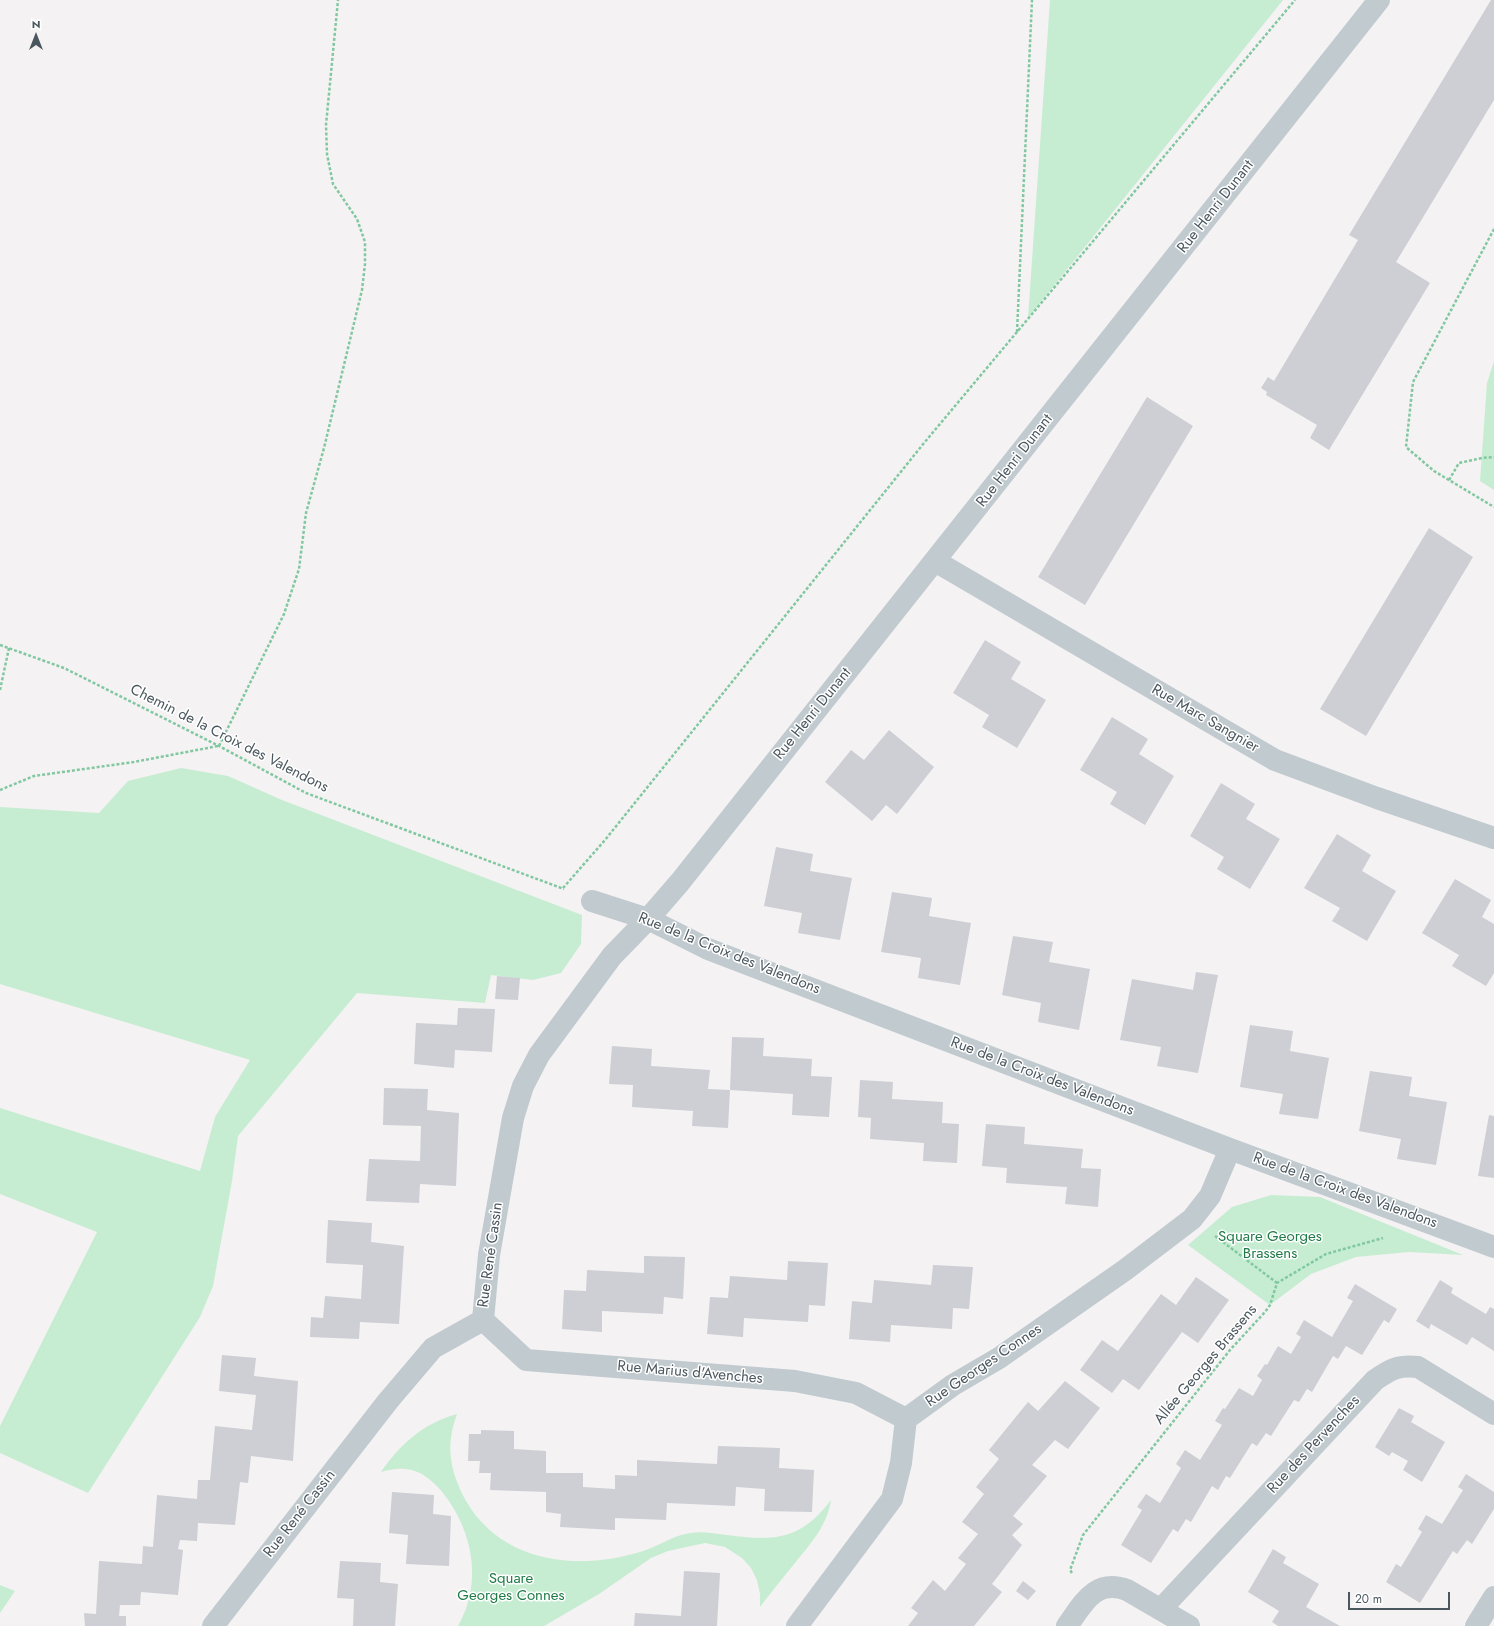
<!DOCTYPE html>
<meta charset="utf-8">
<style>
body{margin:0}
#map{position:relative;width:1494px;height:1626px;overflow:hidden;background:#f4f2f3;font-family:Jost,sans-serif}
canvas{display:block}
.north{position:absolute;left:16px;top:16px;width:40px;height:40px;-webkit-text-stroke:3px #fff;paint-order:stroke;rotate:0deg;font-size:11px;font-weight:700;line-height:16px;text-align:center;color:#4b575e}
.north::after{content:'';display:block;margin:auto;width:14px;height:18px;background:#4b575e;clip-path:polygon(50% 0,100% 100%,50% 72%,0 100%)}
.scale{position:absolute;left:1348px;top:1592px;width:102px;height:18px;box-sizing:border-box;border:2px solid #4b575e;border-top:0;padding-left:5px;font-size:12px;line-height:14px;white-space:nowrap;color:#4b575e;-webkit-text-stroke:3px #fff;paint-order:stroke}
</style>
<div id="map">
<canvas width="1494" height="1626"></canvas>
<div class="north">N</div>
<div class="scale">20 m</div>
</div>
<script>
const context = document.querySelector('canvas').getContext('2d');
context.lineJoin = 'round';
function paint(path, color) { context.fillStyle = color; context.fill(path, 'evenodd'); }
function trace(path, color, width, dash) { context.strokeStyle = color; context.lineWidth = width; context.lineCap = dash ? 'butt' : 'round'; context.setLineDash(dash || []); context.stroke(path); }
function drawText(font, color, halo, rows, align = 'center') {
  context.font = font + ' Jost,sans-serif'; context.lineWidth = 3; context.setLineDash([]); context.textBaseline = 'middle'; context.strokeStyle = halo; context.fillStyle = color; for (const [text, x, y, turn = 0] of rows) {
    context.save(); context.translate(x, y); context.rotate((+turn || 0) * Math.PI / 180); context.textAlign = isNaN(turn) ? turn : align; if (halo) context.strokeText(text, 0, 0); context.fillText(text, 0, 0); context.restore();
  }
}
paint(new Path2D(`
 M1050,0H1283L1028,318Z
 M1494,361V490L1480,481L1487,383Z
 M181,768L228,776L282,800L582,915L581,944L561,973L533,980L491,975L485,1003L357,993L238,1136L232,1181L213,1286L200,1317L88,1493L0,1453V1426L97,1232L0,1194V1108L200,1171L215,1117L250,1060L0,984V807L99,813L128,781Z
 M1271,1195L1320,1197L1463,1255L1409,1252L1356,1257L1311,1274L1270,1305L1188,1245L1232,1207Z
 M457,1414C445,1446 450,1471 466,1501C502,1563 577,1571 640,1552C658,1547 673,1535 691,1533C703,1531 715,1534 727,1535C774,1541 800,1541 831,1500C827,1526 811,1543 795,1563C783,1578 771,1592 760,1607V1594L757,1580L751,1568L742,1558L725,1547L705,1543L668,1551L651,1558L599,1594L544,1626H458C483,1583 473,1531 443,1493C433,1481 421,1470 405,1469C397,1468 389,1470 381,1472C400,1444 424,1423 457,1414Z
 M0,1585L15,1591L0,1613Z`), '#c6edd2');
paint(new Path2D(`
 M1491,0H1494V100L1396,262L1430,283L1329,450L1310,438L1317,425L1266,395L1267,392L1261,388L1268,377L1274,381L1358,240L1349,235Z
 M1147,397L1193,426L1085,605L1038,577Z
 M1429,528L1473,557L1366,736L1320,709Z
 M985,640L1021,662L1011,679L1046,700L1017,748L982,727L989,715L953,693Z
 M1112,717L1148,739L1139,754L1174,776L1145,825L1110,804L1117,792L1080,770Z
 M889,730L934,767L897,814L886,805L872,821L825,782L851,750L864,760Z
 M1221,783L1255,804L1246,819L1280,839L1250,889L1217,869L1224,857L1190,836Z
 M1337,834L1371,855L1362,871L1396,891L1367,941L1332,921L1340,908L1304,888Z
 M776,847L813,854L810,871L852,878L840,940L798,933L802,913L764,906Z
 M1455,879L1491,900L1482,917L1494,924V973L1486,986L1452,966L1459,955L1422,933Z
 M892,892L932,898L929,916L971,923L960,985L918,978L921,958L881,952Z
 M1013,936L1053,942L1049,962L1090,969L1079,1030L1038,1022L1041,1003L1002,995Z
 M1196,972L1218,975L1198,1073L1157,1066L1161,1047L1120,1040L1132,979L1193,990Z
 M497,976L520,978L518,1000L495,999Z
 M458,1008L495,1009L492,1052L455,1050L454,1068L414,1064L416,1023L457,1025Z
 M1250,1025L1293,1031L1290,1051L1329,1058L1318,1119L1279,1114L1283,1094L1240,1087Z
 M732,1037L764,1038L763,1056L812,1059L811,1076L832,1077L829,1117L792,1115L793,1094L730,1090L728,1128L692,1126L693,1111L632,1107L633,1085L609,1084L612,1046L652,1049L651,1066L710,1070L708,1089L730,1090Z
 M1370,1071L1412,1077L1409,1096L1447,1102L1436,1165L1397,1159L1401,1139L1359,1131Z
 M860,1080L893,1082L892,1099L943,1102L942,1123L959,1124L957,1163L923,1161L924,1143L870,1139L871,1118L858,1117Z
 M384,1088L428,1089L427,1110L459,1113L456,1186L420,1184L419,1203L366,1201L369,1159L420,1161L421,1126L383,1125Z
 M1489,1115L1494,1116V1178L1478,1176Z
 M986,1124L1025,1127L1024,1144L1083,1149L1081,1168L1101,1169L1098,1207L1065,1204L1067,1187L1006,1183L1007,1168L982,1166Z
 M328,1220L372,1223L371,1242L404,1246L399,1324L360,1322L359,1339L310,1337L311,1317L323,1318L325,1296L361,1299L363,1265L326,1263Z
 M644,1256L685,1257L683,1299L664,1297L663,1314L602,1311V1332L562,1329L564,1290L586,1291L587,1270L644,1273Z
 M788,1261L828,1263L825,1306L809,1305L808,1322L744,1318L743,1337L707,1334L710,1297L728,1298L730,1276L787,1280Z
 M933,1265L973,1267L969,1309L953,1308L952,1329L891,1325L890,1342L849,1339L852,1301L872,1303L874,1280L931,1285Z
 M1196,1277L1229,1300L1198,1343L1182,1332L1139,1390L1123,1379L1112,1393L1080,1370L1102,1340L1118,1351L1161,1294L1176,1305Z
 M1440,1280L1453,1288L1451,1293L1486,1314L1490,1307L1494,1309V1351L1472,1337L1467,1345L1431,1324L1429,1329L1416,1321Z
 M1355,1284L1397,1309L1389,1323L1384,1320L1362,1355L1346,1346L1338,1359L1333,1356L1312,1392L1307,1389L1299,1402L1294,1400L1271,1436L1266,1433L1257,1446L1252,1443L1230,1478L1226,1476L1218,1490L1212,1486L1191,1522L1186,1519L1178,1532L1173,1529L1151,1563L1121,1545L1142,1510L1137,1507L1146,1494L1160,1503L1181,1468L1176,1464L1185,1450L1200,1460L1222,1425L1215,1421L1223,1408L1225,1409L1239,1388L1253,1396L1262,1380L1257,1376L1265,1364L1267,1365L1278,1346L1291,1354L1301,1337L1296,1334L1304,1320L1332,1337L1353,1301L1347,1298Z
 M222,1355L256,1358L254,1376L298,1381L293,1461L251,1456L248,1483L240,1482L235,1525L198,1523L197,1541L180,1540L178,1549L183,1550L178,1595L141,1592L140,1605H120L119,1616H126V1626H85L84,1613L96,1614L99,1561L142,1564L143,1546L153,1547L157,1495L197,1499L198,1480H210L215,1426L252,1430L256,1395L219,1391Z
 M1065,1381L1100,1408L1068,1449L1055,1440L1032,1465L1047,1476L1013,1516L1023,1524L1012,1535L1022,1545L992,1584L1002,1592L974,1626H908L918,1613L911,1608L933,1580L945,1591L966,1564L958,1558L978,1534L962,1522L984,1494L976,1487L999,1459L989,1450L1028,1402L1038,1411Z
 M1399,1408L1414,1416L1411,1422L1445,1442L1422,1482L1403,1470L1408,1461L1392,1452L1389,1456L1375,1447Z
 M481,1430L514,1431V1449L546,1451V1473H583V1487L615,1489V1475L637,1476V1460L717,1464L718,1446L780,1448L779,1468L814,1470L812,1512L764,1511L765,1489L736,1487L735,1506L667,1503L666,1520L615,1518V1530L560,1527L561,1514L546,1512V1492L490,1490L491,1473H479L480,1461H468L469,1434H481Z
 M1466,1474L1494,1492V1509L1472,1544L1467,1540L1457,1554L1453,1551L1420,1603L1386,1582L1396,1564L1401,1567L1422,1532L1418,1529L1426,1515L1442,1524L1463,1490L1458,1487Z
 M392,1492L434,1495L433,1514L451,1516L449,1566L406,1564L408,1535L389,1533Z
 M1273,1549L1286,1557L1283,1563L1319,1584L1306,1607L1340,1626H1278L1272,1622L1279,1611L1248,1592Z
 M340,1561L381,1563L380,1582L398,1584L395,1626H353L354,1599L337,1598Z
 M684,1571L720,1573L717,1626H634L635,1613L681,1616Z
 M1023,1581L1036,1591L1028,1600L1016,1591Z`), '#cdcfd4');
trace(new Path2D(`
 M1494,229L1413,382L1406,447L1434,471L1494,507
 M1017,332L1032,0
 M1449,480L1459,463L1482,458L1494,457
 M0,645L64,668L219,746L306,793L564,889
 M0,690L9,648
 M219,746L284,614L299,569L306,513L324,448L362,290L365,264V242L357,219L333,184L327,154L326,125L338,0
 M0,790L34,776L134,762L218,746
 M563,888L605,840L924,443L1295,0
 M1215,1236L1277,1283
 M1072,1573L1070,1570L1083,1535L1230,1350L1265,1312L1270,1305L1277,1283L1326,1254L1383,1238`), '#81c8a0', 2.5, [3, 2]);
trace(new Path2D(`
 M935,561L1275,760L1377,798L1494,838
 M592,901L648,919L708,949L1230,1149L1494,1247
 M483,1320L526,1360L795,1381L856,1393L906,1419
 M1161,1609L1375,1380C1391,1369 1398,1365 1418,1367L1494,1414
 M213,1626L388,1401L433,1348L483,1320L489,1255L513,1118L523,1086L539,1055L612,956L648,919L680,882L1379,0
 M797,1626L892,1499L901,1463L906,1419L953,1385L999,1358L1125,1270L1192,1219L1210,1196L1230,1149
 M1067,1626C1083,1604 1095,1578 1127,1590L1189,1626
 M1476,1626L1494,1597`), '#c1cacf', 22);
drawText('15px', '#4b575e', '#fff', [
 ["Rue Henri Dunant",1216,207,-52],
 ["Rue Henri Dunant",1015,461,-52],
 ["Rue Henri Dunant",813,714,-51],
 ["Rue Marc Sangnier",1205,719,30],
 ["Chemin de la Croix des Valendons",229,739,27],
 ["Rue de la Croix des Valendons",729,954,22],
 ["Rue de la Croix des Valendons",1042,1077,21],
 ["Rue de la Croix des Valendons",1345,1191,20],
 ["Rue René Cassin",491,1255,-82],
 ["Allée Georges Brassens",1206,1365,-50],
 ["Rue Georges Connes",984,1366,-34],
 ["Rue Marius d'Avenches",690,1373,5],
 ["Rue des Pervenches",1314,1445,-47],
 ["Rue René Cassin",300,1514,-52]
]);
drawText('15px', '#207b48', '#fff', [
 ["Square Georges",1270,1237],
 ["Brassens",1270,1254],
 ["Square",511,1579],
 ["Georges Connes",511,1596]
]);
</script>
